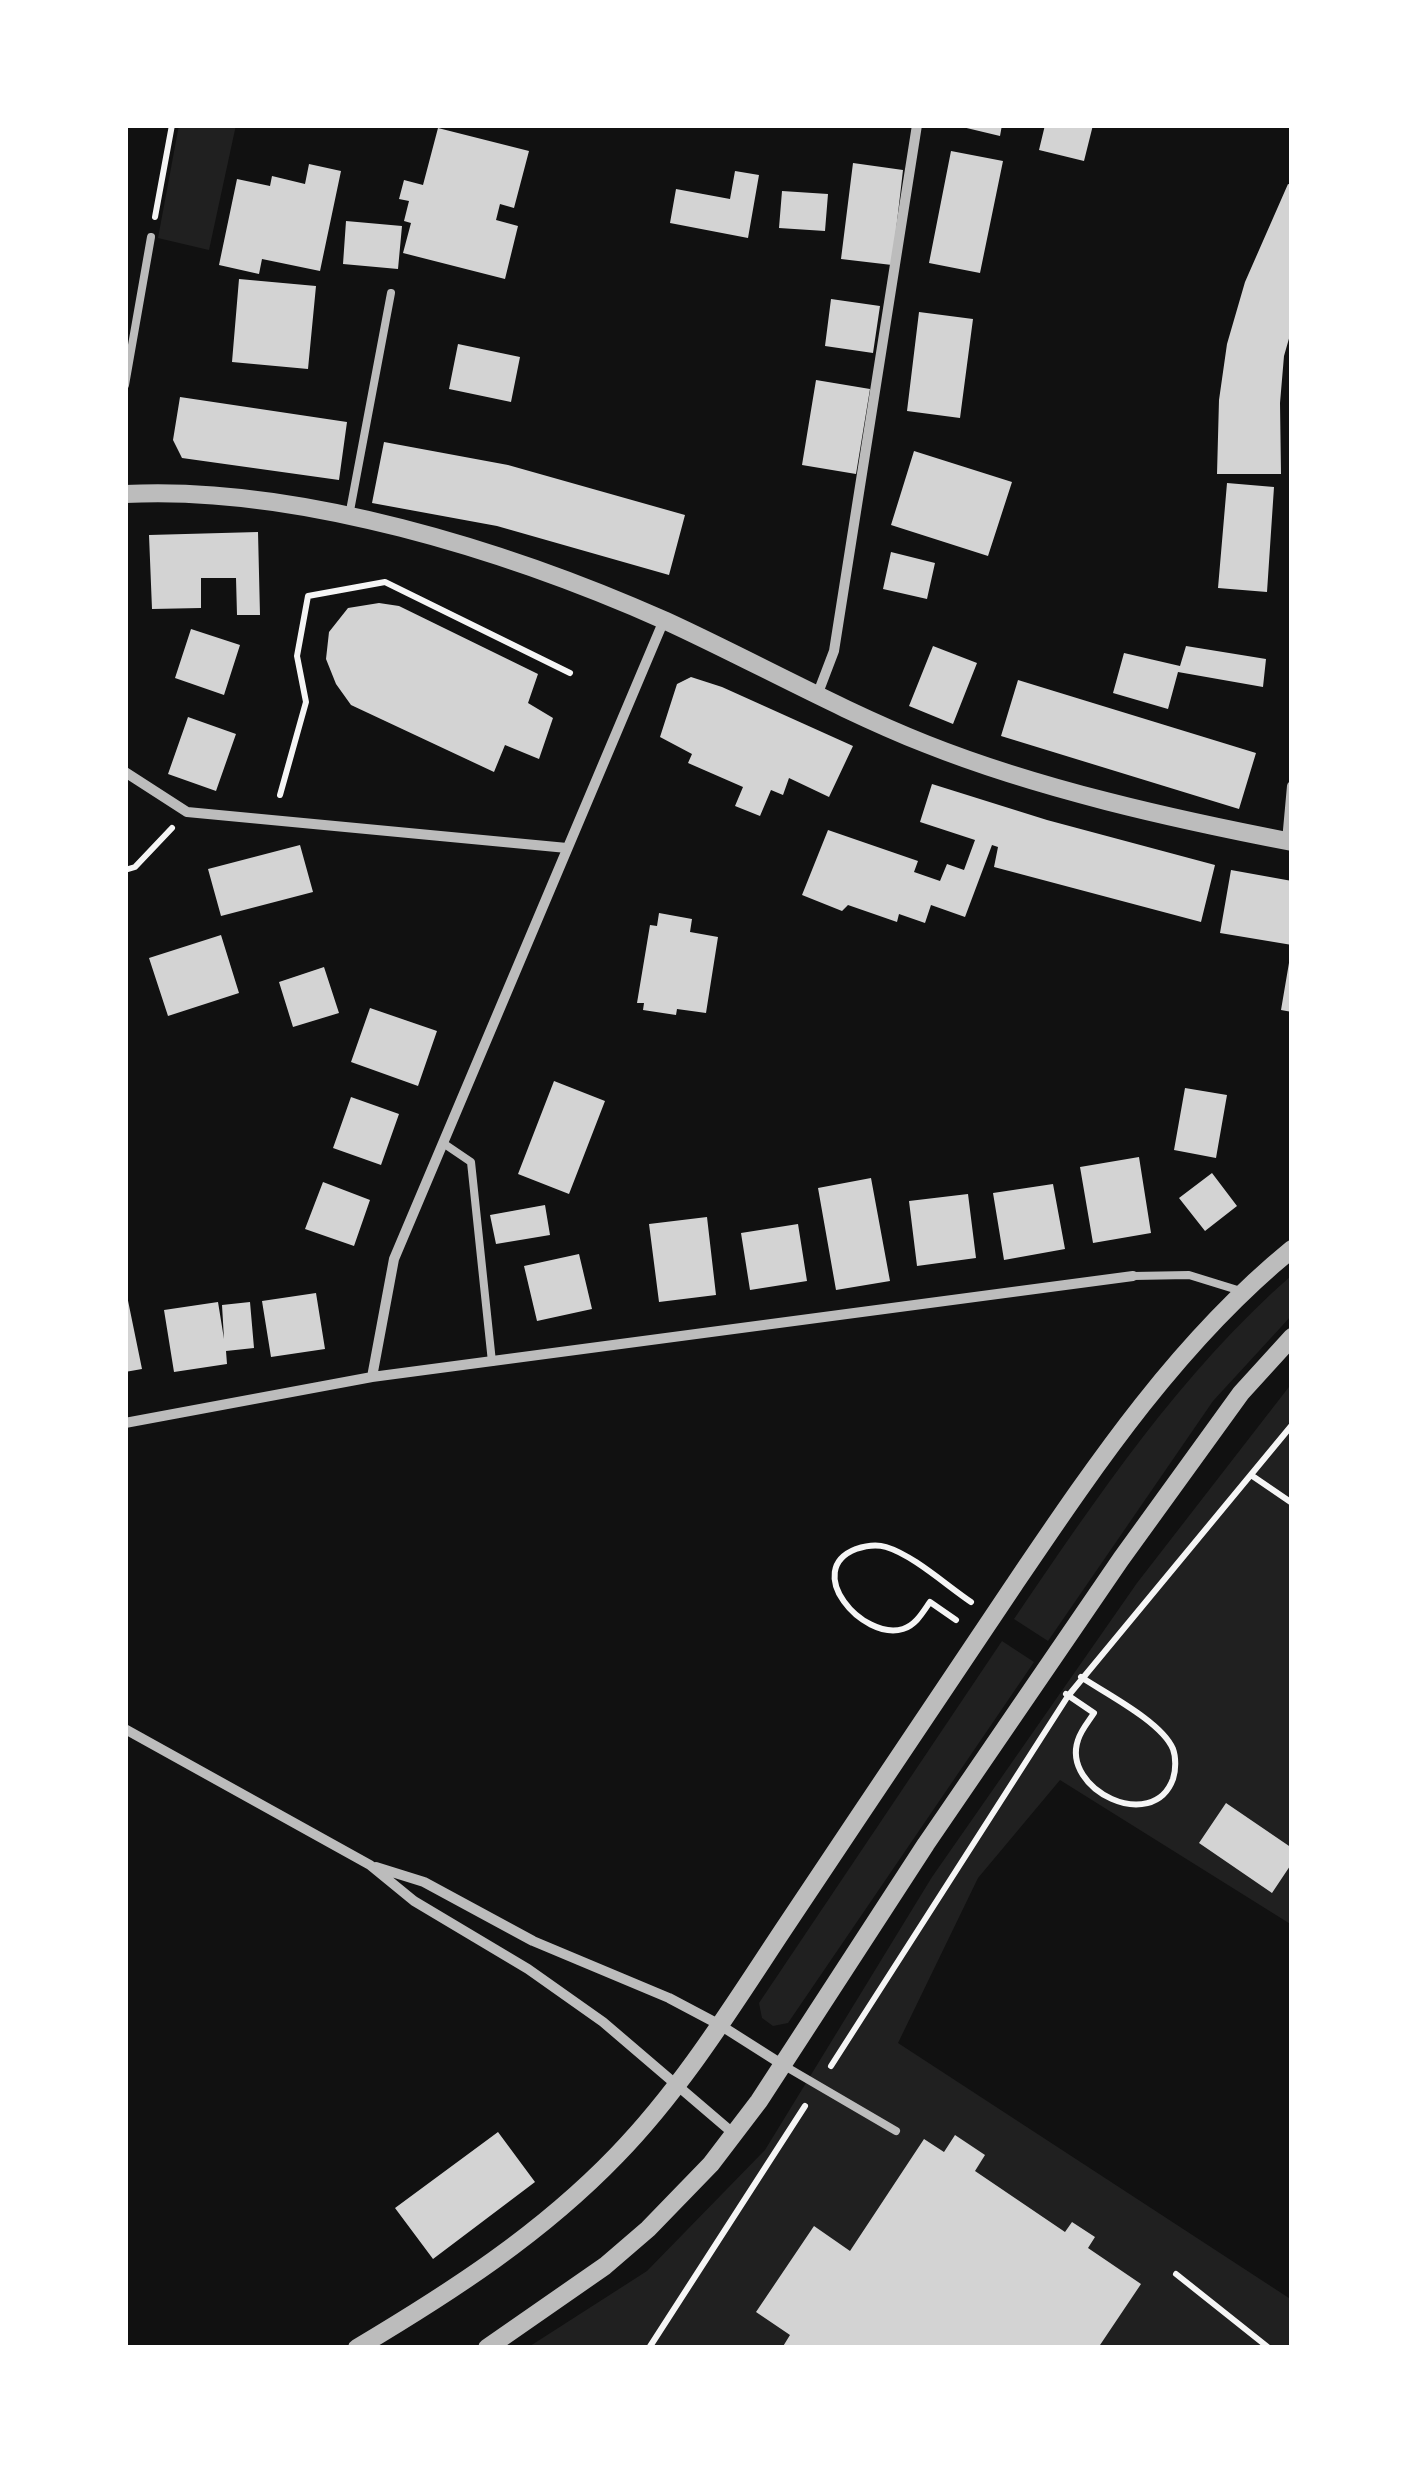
<!DOCTYPE html>
<style>
body{margin:0}
#map{position:relative;width:1417px;height:2473px;overflow:hidden;background:#111;font-family:Lato,sans-serif}
canvas{display:block}
.frame{position:absolute;inset:0;border:128px solid #fff;pointer-events:none}
</style>
<div id="map">
<canvas width="1417" height="2473"></canvas>
<div class="frame"></div>
</div>
<script>
const context = document.querySelector('canvas').getContext('2d');
context.lineJoin = 'round';
function paint(path, color) { context.fillStyle = color; context.fill(path, 'evenodd'); }
function trace(path, color, width, dash) { context.strokeStyle = color; context.lineWidth = width; context.lineCap = dash ? 'butt' : 'round'; context.setLineDash(dash || []); context.stroke(path); }
paint(new Path2D(`
 M179,125H236L209,250L158,238Z
 M1292,1275V1315L1213,1401L1048,1641L1014,1619C1098,1496 1179,1374 1292,1275Z
 M1292,1383V1925L1060,1780L978,1878L898,2043L1292,2300V2348H527L647,2271L765,2150L932,1877L1137,1583Z
 M1002,1641L1034,1662L788,2023L773,2026L762,2018L759,2003Z`), '#202020');
paint(new Path2D(`
 M954,125H1002L1000,136Z
 M1045,125H1093L1084,161L1039,150Z
 M438,128L529,151L514,208L500,204L496,220L518,226L505,279L403,253L411,223L404,221L409,201L399,199L404,180L423,185Z
 M951,151L1003,161L980,273L929,263Z
 M853,163L903,170L892,265L841,259Z
 M309,164L341,171L320,271L262,259L259,274L219,265L237,179L270,186L272,176L305,184Z
 M735,171L759,175L748,238L670,223L676,189L730,199Z
 M1288,184L1292,185V328L1284,356L1280,403L1281,474H1217L1219,400L1227,344L1245,282Z
 M782,191L828,194L825,231L779,228Z
 M346,221L402,226L398,269L343,264Z
 M239,279L316,286L308,369L232,362Z
 M831,299L880,306L873,353L825,346Z
 M919,312L973,319L960,418L907,411Z
 M458,344L520,357L511,402L449,389Z
 M816,380L870,389L856,474L802,465Z
 M180,397L347,422L339,480L182,458L173,440Z
 M384,442L508,465L685,515L669,575L497,526L372,503Z
 M914,451L1012,482L988,556L891,525Z
 M1227,483L1274,487L1267,592L1218,588Z
 M258,532L260,615H237L236,578H201V608L152,609L149,535Z
 M891,552L935,563L927,599L883,589Z
 M379,603L399,606L538,674L528,703L553,718L539,759L505,745L494,772L351,705L336,684L326,659L329,632L348,608Z
 M191,629L240,645L224,695L175,678Z
 M933,646L977,663L953,724L909,706Z
 M1186,646L1266,659L1263,687L1178,672L1168,709L1113,693L1124,653L1180,666Z
 M691,677L722,687L853,746L829,797L789,778L783,795L771,790L760,816L735,806L743,787L688,763L692,754L660,737L677,684Z
 M1018,680L1256,753L1239,809L1001,736Z
 M188,717L236,734L216,791L168,774Z
 M932,784L1047,820L1215,865L1201,922L994,867L998,847L992,845L965,917L931,905L925,923L899,914L897,922L848,905L842,911L802,895L828,830L918,861L914,872L940,881L947,864L964,870L975,840L920,822Z
 M300,845L313,892L221,916L208,869Z
 M1231,870L1292,881V945L1220,933Z
 M659,913L692,919L690,932L718,937L706,1013L677,1009L676,1015L643,1010L644,1003H637L650,925L657,926Z
 M221,935L239,993L168,1016L149,958Z
 M1290,957H1292V1012L1281,1010Z
 M324,967L339,1013L293,1027L279,982Z
 M370,1008L437,1031L418,1086L351,1062Z
 M554,1081L605,1101L569,1194L518,1174Z
 M1185,1088L1227,1095L1216,1158L1174,1150Z
 M351,1097L399,1114L381,1165L333,1148Z
 M1139,1157L1151,1233L1093,1243L1080,1167Z
 M1212,1173L1237,1206L1205,1231L1179,1198Z
 M871,1178L890,1281L836,1290L818,1188Z
 M323,1182L370,1200L354,1246L305,1229Z
 M1053,1184L1065,1249L1004,1260L993,1193Z
 M968,1194L976,1258L917,1266L909,1201Z
 M545,1205L550,1235L496,1244L490,1215Z
 M707,1217L716,1295L659,1302L649,1224Z
 M798,1224L807,1281L750,1290L741,1233Z
 M579,1254L592,1309L537,1321L524,1266Z
 M125,1286L142,1369L125,1372Z
 M316,1293L325,1349L271,1357L262,1301Z
 M218,1302L224,1339L222,1305L250,1302L254,1348L226,1351L227,1364L174,1372L164,1310Z
 M1226,1803L1292,1848V1863L1272,1893L1199,1843Z
 M498,2132L535,2182L433,2259L395,2208Z
 M955,2135L985,2155L975,2171L1065,2232L1072,2222L1095,2237L1088,2248L1141,2284L1098,2348H782L790,2335L756,2312L814,2226L850,2251L924,2139L944,2152Z`), '#d3d3d3');
trace(new Path2D(`
 M155,217L172,125
 M280,795L306,702L297,656L308,596L385,582L570,673
 M125,870L135,867L172,828
 M1251,1475L1292,1503
 M956,1620L930,1602C923,1612 916,1625 903,1629C862,1641 802,1570 856,1549C865,1546 876,1544 886,1547C913,1555 947,1586 971,1602
 M1066,1694L1094,1713C1089,1721 1081,1730 1078,1740C1061,1790 1153,1834 1173,1779C1176,1770 1176,1757 1173,1749C1162,1722 1105,1693 1081,1677
 M831,2066L1068,1696L1292,1425
 M1176,2274L1269,2348
 M649,2348L805,2106`), '#f5f5f5', 6);
trace(new Path2D(`
 M125,385L151,237
 M349,516L391,293
 M443,1143L471,1162L492,1362
 M1133,1276L1189,1275L1244,1292
 M783,2065L896,2131`), '#bcbcbc', 8);
trace(new Path2D(`
 M818,693L834,651L917,125
 M125,772L187,812L567,848
 M1287,841L1292,786
 M372,1377L394,1259L664,620
 M125,1423L372,1377L1133,1276
 M125,1729L370,1865L414,1901L528,1969L603,2022L734,2134
 M376,1867L424,1882L533,1941L669,1998L720,2025L783,2065`), '#bcbcbc', 10);
trace(new Path2D(`
 M125,494C297,485 509,551 666,621C753,661 838,709 926,744C1039,789 1173,819 1292,842
 M357,2348C451,2292 541,2234 617,2155C682,2088 732,2007 783,1930C860,1815 936,1700 1014,1585C1096,1464 1178,1342 1292,1249
 M487,2348L605,2266L648,2229L711,2164L759,2101L926,1844L1121,1559L1241,1393L1292,1337`), '#bcbcbc', 18);
</script>
